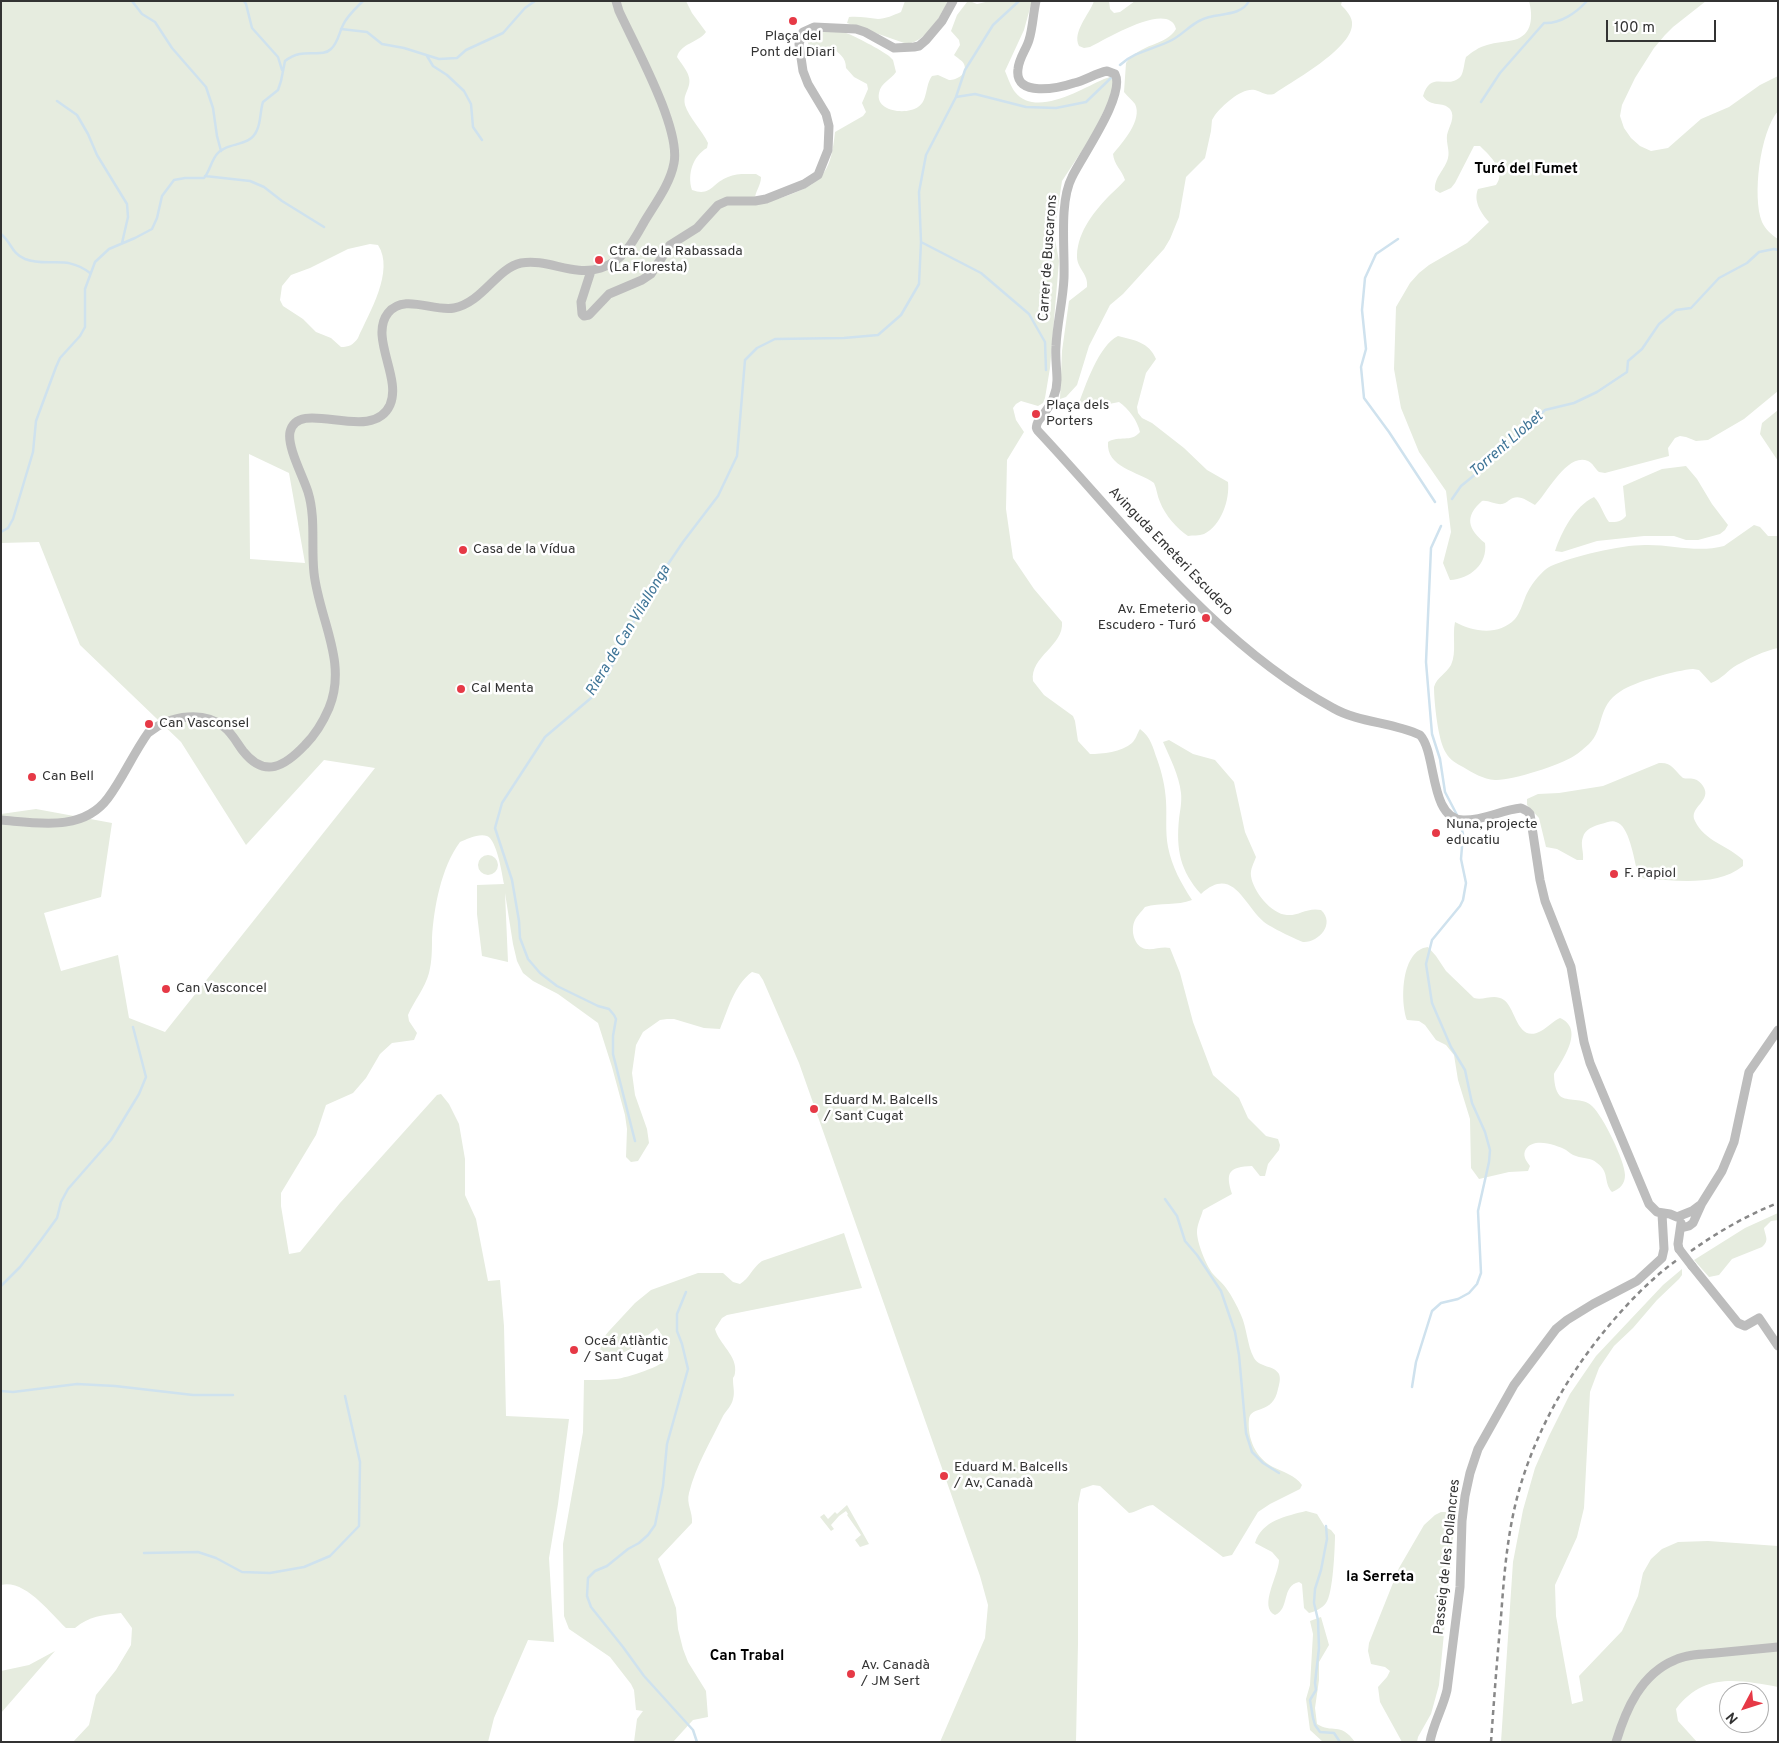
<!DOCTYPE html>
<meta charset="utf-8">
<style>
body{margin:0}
#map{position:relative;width:1779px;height:1743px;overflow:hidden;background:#fff;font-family:Overpass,sans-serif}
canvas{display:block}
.frame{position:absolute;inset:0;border:2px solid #333;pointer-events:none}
.north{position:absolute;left:1719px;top:1683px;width:50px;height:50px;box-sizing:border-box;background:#fff;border:1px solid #adadad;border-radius:50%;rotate:230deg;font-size:14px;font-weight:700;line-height:20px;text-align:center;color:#333}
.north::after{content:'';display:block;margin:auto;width:18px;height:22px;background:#e63946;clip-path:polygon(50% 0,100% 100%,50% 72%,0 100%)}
.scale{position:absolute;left:1606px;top:20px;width:110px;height:22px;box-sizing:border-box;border:2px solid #333;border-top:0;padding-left:6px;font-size:15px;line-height:18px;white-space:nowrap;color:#333;-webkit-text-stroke:4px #fff;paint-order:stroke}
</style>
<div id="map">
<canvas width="1779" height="1743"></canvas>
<div class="frame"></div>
<div class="north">N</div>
<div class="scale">100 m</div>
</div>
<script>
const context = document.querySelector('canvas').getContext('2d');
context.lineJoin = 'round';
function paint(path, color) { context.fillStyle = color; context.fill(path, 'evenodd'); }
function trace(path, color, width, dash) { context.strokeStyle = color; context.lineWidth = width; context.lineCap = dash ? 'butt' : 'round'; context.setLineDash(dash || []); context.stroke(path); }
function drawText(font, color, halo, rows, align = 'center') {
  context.font = font + ' Overpass,sans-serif'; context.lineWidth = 5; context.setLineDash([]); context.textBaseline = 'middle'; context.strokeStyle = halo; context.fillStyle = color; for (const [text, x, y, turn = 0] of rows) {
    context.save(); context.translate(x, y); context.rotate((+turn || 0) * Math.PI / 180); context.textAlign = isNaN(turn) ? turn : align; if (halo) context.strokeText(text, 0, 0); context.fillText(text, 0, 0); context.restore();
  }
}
paint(new Path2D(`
 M1,1H686L692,13L706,32C698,43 681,43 677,57C682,65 692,75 689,85C687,93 683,96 685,105C689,118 702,130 708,143L707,148C693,156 687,174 692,190C711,197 712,183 728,177C736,173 747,174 756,174L761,177C761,186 755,191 755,199C770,202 775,200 789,195C825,182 831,169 835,132L863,116L866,112L862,103L868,89L867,84L854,77L846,68C846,57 839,54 832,47L813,53H810L807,38C815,30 835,30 846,33C855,36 881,50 889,56L893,60L896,72C891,80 881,82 879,93C875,112 907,115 918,107C928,101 925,85 932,76L938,75L949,80C957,80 968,74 964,64C962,60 957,58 954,55L960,45L959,40L951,31L957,15L967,2H972L977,4L990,1H1032L1024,30L1005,71C1008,78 1011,87 1015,92C1036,118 1081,89 1104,79L1110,77L1115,80L1116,85L1093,134L1062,181L1054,234L1059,261L1050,368L1045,398L1043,403L1038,406L1021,401L1016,404L1013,408L1016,420L1024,432L1007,460L1006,509L1013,558L1034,589L1062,622C1064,646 1030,656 1033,681L1044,695L1073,716L1075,721L1078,741L1090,754C1102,754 1122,752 1132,743C1136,739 1137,734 1140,729C1151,737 1153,748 1157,759C1162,773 1165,786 1166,801C1167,816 1165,832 1168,847C1172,867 1181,883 1192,900C1177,906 1160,902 1145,907C1142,911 1137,916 1135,920C1130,930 1134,947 1146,949C1155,950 1162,946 1170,948L1180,973L1193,1022L1213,1075L1239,1098L1248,1118L1266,1136L1278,1139L1280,1145L1279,1150L1268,1164L1265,1176H1260L1252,1166C1229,1167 1225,1172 1232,1194L1203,1210C1201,1217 1197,1225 1197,1232C1197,1243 1206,1265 1213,1274C1217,1279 1223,1283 1226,1288C1232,1296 1237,1306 1241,1315C1247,1328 1247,1345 1254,1358C1260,1368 1274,1365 1279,1374C1281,1379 1279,1385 1278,1389C1273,1415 1251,1405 1249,1419C1247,1439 1256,1458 1273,1467C1283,1472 1295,1475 1302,1485L1300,1489L1270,1504L1258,1512L1232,1555L1223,1557L1153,1505C1144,1506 1137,1512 1129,1513L1100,1486L1093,1485L1081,1489L1078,1504V1643L1076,1742H940L985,1638L988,1605L980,1576L799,1063L763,980L759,974L752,972C734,985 728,1010 720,1029L704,1028L674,1019H667L660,1020L643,1032L636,1045L632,1073L635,1095L647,1129L649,1143L638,1161L631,1162L626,1157L627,1129L625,1115L612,1067L598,1023L558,994L533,981L523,973L517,961L513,944L505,893L508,962L482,956L477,914V885L504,884C502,874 497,840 487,836C479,833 467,839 460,842C441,868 434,907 432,938C432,950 432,961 429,973C425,988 414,1001 408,1015L409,1021L417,1033L414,1040L392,1043L380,1054L366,1078L353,1093L326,1105L316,1135L281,1193V1206L289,1254L300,1252L340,1203L437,1095L441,1094L449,1104L459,1124L465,1159V1195L476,1219L488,1281L500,1280L504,1326L506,1416L569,1419L558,1504L549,1558L554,1642L528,1640L494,1718L488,1742H73L89,1725L96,1695L116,1670L131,1645L132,1628L121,1613C103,1615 89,1616 75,1628H66C50,1613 25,1579 1,1585V814L36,809L112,823L101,897L44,913L61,971L118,955L129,1018L165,1032L375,768L324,760L246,845L181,742L80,645L39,542L1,543ZM370,244L378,245C395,271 369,313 358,338C353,345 349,347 341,347L331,338L316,332L303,319L283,306L280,300L282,286L291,275L310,268L348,249ZM249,454L289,473L305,563L250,559Z
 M905,1H948C940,17 927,41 907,44L847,23L849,17C859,16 868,18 878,19C885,19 894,15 901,12Z
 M1094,1H1109L1110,9L1114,13L1120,12L1135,1H1342L1341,5C1346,10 1353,17 1352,25C1351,49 1293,81 1274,94C1265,96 1263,92 1255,90C1242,87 1223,105 1215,115L1212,120L1211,131L1205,158L1186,177L1179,217L1170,239L1164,249L1123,294L1110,305L1089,346L1077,385L1066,397L1060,399L1062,351L1069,301L1087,287C1089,274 1076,268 1077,255C1078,231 1095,210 1111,194C1116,189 1121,185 1125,180C1122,170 1114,165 1113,154C1122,143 1143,120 1135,104C1132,100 1127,96 1124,92L1126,63C1140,43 1166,46 1176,29C1169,0 1105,40 1090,47L1084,48L1079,46C1072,32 1089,15 1094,1Z
 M1529,1H1706L1673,27L1665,35L1654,48L1635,78L1622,105L1620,116L1624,128L1631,138L1640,146L1651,151L1668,148L1701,119L1729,107L1760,85L1778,76V111C1760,132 1752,197 1762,222C1765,229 1772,235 1778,239V391L1744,419L1708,440L1696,441L1686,437L1680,436L1675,438L1668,448L1669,456L1605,473L1599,472C1595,469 1593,463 1588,461C1567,452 1547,494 1535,505C1528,501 1520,495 1513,498C1508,500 1507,503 1502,504C1495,505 1489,500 1482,501C1464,517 1468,529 1485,543C1488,564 1470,579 1450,580L1443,563L1451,532L1446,491L1419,452L1401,408L1394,369L1396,307L1410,283L1419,273L1429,265L1467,243L1489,222C1481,213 1473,201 1478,189L1496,185C1507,171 1490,156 1480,146H1474L1455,183L1451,188L1440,193L1435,190C1434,177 1445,170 1448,158C1450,151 1446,143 1447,135C1449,126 1456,117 1450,109C1443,101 1431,108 1423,96C1431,69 1448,91 1461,76C1464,71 1464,63 1466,57C1472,52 1479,47 1487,45C1496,42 1505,42 1514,40C1533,35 1533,16 1529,1Z
 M1118,336C1134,340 1149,342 1156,359L1146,373L1137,407L1138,413L1142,418L1152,423L1184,448L1207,470L1228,482C1230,500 1221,526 1204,534C1199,536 1193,535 1188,536C1177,529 1165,515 1160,502C1157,496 1157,489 1154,483C1138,471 1106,468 1108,442C1119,435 1131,443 1140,432C1137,420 1129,409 1119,402L1089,408L1078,406C1085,386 1099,345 1118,336Z
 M1778,410V461L1760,434L1762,423Z
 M1686,466L1697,479L1712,504L1728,525L1725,530L1720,534L1698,540H1686L1674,536H1644L1597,541L1562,552L1555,551C1562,531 1574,507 1594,497C1601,504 1603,514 1609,522C1617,522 1621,522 1626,516L1623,486L1662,469Z
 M1754,525L1760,527L1768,536H1778V648C1764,651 1750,658 1737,665C1728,670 1722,679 1711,683L1699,670L1693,669C1677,670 1634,682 1621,691C1596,706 1605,729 1589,744C1584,748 1579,753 1574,756C1560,765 1511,781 1495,780C1483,779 1473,773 1463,767C1457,764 1450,760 1446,753C1438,742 1434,702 1434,687C1437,677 1446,674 1451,665C1457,652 1452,636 1455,622C1473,632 1499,636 1515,619C1520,613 1522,605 1525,598C1529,587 1541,571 1551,566C1573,556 1624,544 1648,545C1674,545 1698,553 1724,546Z
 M1169,740L1193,754L1215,760L1234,782L1245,832L1256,857C1254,863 1250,869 1251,876C1253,891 1271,914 1287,915C1299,916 1307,907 1321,910C1336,924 1318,943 1303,942C1293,938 1272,928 1264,922C1243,904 1233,865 1201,894C1180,871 1176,849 1179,819C1180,811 1182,802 1181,793C1179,775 1170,758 1163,742Z
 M1659,763C1672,762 1674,770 1683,778C1686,779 1690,778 1694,779C1698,780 1701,783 1703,786C1713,801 1688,807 1695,821C1704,841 1729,846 1743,860V866C1717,887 1676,880 1645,879L1640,876L1637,870C1634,859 1629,825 1616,822C1612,820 1606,823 1601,824C1594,826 1585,829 1583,837C1580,844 1584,852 1583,860H1577L1557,849L1546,847L1539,818L1527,805V799L1538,794L1559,793L1603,786Z
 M478 865a10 10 0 1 1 20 0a10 10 0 1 1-20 0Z
 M1428,947L1436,956L1446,971L1474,998C1484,1001 1494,993 1504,1000C1516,1008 1517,1044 1541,1031C1548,1027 1553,1021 1560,1018C1585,1029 1563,1059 1554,1074C1554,1080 1555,1091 1560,1096C1567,1102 1583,1097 1592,1106C1603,1116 1625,1161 1625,1175C1625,1184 1620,1189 1612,1192C1603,1182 1610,1172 1597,1163C1590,1157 1584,1159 1576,1156C1572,1155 1569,1152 1566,1150C1557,1145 1534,1137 1526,1149C1522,1155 1526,1161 1530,1166L1528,1171L1509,1172L1479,1179L1471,1168L1470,1119L1458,1080L1454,1055L1446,1045L1436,1040L1425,1025L1419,1021L1407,1020C1400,1001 1401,950 1428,947Z
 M1778,1213V1220L1771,1221L1764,1228C1765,1236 1770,1240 1762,1247L1732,1259L1719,1275L1709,1277L1694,1260L1745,1228Z
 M844,1233L862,1288L727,1315L722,1318L715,1329C719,1344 738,1356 735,1373C734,1379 733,1375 733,1380C733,1386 735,1393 733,1399C732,1405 726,1411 723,1416C711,1441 696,1465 689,1493C686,1504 693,1512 692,1523L658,1559L676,1608L678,1629L683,1649L688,1662L706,1691L708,1717L693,1720L673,1742H634L637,1719L643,1711L636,1710L634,1690L631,1684L610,1657L569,1629L564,1616L563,1544L583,1432L584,1380C595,1380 605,1380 616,1379C626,1378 665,1366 668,1357C671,1348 662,1335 657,1328C641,1339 622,1365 600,1350L604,1337L609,1331L635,1303L651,1290L698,1273H723L733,1282L740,1284C750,1278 751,1269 762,1261Z
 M1682,1269V1275L1679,1279L1657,1300L1633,1328L1614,1346L1599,1368L1590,1392L1584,1508L1577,1537L1555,1585L1556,1616L1572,1704L1583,1701L1579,1676L1622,1631L1638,1596L1643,1573L1651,1559L1662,1549L1678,1542L1708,1541L1778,1546V1687C1739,1680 1704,1672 1676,1709L1678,1721L1697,1742H1501L1513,1562L1523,1510L1535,1468L1549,1436L1570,1394L1596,1356L1663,1285Z
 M847,1505L869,1544L860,1547L855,1540L861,1535L847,1515L848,1514L846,1511L839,1516L831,1525L834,1529L831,1531L820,1517L824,1514L828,1519L835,1512L837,1514Z
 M1306,1511L1317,1514L1325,1527L1331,1530L1335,1535C1335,1547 1333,1595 1326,1603C1323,1608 1314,1612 1309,1613L1304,1608L1302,1584L1299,1582C1281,1586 1290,1609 1275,1615C1258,1607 1279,1575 1279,1560L1272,1552L1255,1543C1262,1520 1287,1516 1306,1511Z
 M1441,1512H1448L1452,1517L1454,1529L1439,1685L1431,1714L1418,1737L1417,1742H1402L1380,1702L1378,1687L1387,1677L1390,1671L1385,1667L1371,1664L1368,1651L1369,1643L1399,1568L1424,1525L1435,1515Z
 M1321,1617L1329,1645L1319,1662V1680L1315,1708L1317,1724C1332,1734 1340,1721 1355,1742H1323L1310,1730L1306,1699L1310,1685L1313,1634L1310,1621Z
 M55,1651L1,1713V1671L29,1665Z`), '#e6ecdf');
trace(new Path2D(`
 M132,1L142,14L155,22L172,48L206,87L213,108L217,136L221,151
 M244,1L246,4L252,28L278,57L282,70
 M341,29L367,32L382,44L404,48L439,59L457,58L466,50L503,33L525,8L535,1
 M427,56L433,66L447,75L464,91L471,104L473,127L482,140
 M1120,65C1135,51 1155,49 1172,40C1182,35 1190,25 1201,20C1215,12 1240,18 1249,1
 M956,97L975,94L1026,107L1056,108L1086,102L1112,77
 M57,101L77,115L88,134L97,155L127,204L128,217L122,243
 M1481,102L1500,73L1544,23C1560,24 1576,13 1587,1
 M205,176L250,181L264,187L282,201L324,227
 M1,234C12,243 11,253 25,259C49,268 65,254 90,273
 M1398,239L1376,254L1365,278L1362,310L1366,349L1361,367L1364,398L1389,432L1435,502
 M921,242L981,273L1029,314L1045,342L1046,370
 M1452,499L1461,486L1498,456L1545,410L1574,403L1597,392L1627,372L1628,361L1642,349L1659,324L1676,310L1691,308L1719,278L1747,263L1759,252L1774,249L1778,250
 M1441,526L1431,548L1426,662L1432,734L1440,759L1445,792L1457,815
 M1,532L8,528L13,519L33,452L36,421L56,367L60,358L80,336L85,327V289L95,262L109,249L135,238L152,229L157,218L162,196L174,180L185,178H204C210,171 211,161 217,154C228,141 250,148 257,130C261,122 260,111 263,102L278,90L281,81L285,61C303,46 321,59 331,49C338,43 339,33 343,25C347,16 356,8 363,1
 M635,1141L613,1054V1036L616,1019L614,1015L609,1009L598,1006L557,986L540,973L528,959L520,938L519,921L512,880L495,828L502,803L545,737L591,698L598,688L609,673L621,644L658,579L683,542L718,496L737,456L745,360L757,348L775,339L844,338L878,335L901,315L919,284L921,242L919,192L926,155L956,97L965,70L993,25L1019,1
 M1165,1199L1177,1216L1185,1241L1197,1255L1221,1291L1235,1332L1239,1355L1246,1433L1252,1452L1263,1463L1279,1473
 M1,1286L20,1267L41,1240L57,1218L61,1202L68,1189L111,1140L139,1094L146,1077L133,1027
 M686,1292L677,1314V1331L682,1344L688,1369L667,1444L663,1486L655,1525L648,1535L639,1543L628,1549L607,1566L595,1571L588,1578L587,1596L591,1607L623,1647L644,1676L693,1730L697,1742
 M1412,1387L1416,1362L1432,1311L1441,1303L1458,1299L1469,1293L1477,1284L1481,1273L1478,1211L1489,1162L1490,1150L1485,1132L1472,1103L1465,1070L1451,1047L1432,1003L1426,964L1432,940L1460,906L1463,900L1466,883L1461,859L1463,834L1460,822
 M1,1391L13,1392L77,1384L115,1386L193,1395H233
 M1326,1526L1327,1539L1321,1570L1315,1589L1314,1603L1318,1620L1319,1648L1315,1683L1316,1690L1310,1700L1313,1718L1315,1725L1320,1732L1334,1733L1340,1742
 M144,1553L198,1552L216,1558L242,1572L270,1573L304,1567L330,1556L359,1526L360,1462L345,1396`), '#cfe2ee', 2.5);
trace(new Path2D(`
 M1036,1C1033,14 1033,27 1029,40C1026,50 1019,58 1018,69C1014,98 1059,88 1074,83C1086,80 1096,73 1107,71L1115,74C1126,95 1082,156 1072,177C1059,202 1065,249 1064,278C1063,301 1057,323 1056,346C1055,358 1057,369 1057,380C1057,392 1051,405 1043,415C1041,418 1038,420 1037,424C1036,428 1036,428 1038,431C1128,527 1216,645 1333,708C1359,723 1393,722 1420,735C1437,753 1429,819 1463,820C1483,821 1501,810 1521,808L1527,811L1530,814L1540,880L1545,901L1571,967L1584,1042L1590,1063L1649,1204L1657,1212L1670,1214L1677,1217
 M591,271L581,302L582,314L584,316L589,315L609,294L642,280L651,274L670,245L697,228L718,205L727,201H755L766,199L804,184L818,175L828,150L829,126L826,114L808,84L803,71L799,44L803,32L814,27L856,29L865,32L894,48L914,47L919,46L926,40L942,21L953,1
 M1,820C38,823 83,832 108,798C123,778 133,754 148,733C160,723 173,718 188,717C201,716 214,719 224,727C232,733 237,743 243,751C265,779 285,766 305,745C316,734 323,722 329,708C348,662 319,619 314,573C311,546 316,518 308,492C303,476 287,447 290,432C298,396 372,445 390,405C402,378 369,337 388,313C404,293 433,312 454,308C482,303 497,268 521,263C548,258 573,277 601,268C622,262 633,242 643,224C654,205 670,185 674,163C681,128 634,44 619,11L616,1
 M1677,1217L1692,1211L1700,1205
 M1681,1228L1689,1226L1693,1223L1702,1203L1722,1171L1734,1142L1749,1072L1778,1030
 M1679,1249L1678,1244L1681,1223
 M1692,1266L1738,1323L1745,1326L1759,1318L1778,1346
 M1430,1742C1433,1724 1443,1708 1447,1690L1460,1587L1462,1521L1465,1496L1470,1473L1478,1449L1514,1385L1556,1329L1567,1320L1593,1304L1637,1281L1662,1258L1664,1249L1662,1214
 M1616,1742C1626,1709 1641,1674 1675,1660C1687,1654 1703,1654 1716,1653C1737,1651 1757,1649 1778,1647`), '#bdbdbd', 9);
trace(new Path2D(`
 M1691,1251C1718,1232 1747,1215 1778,1203
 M1491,1742C1494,1700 1497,1659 1501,1617C1504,1576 1507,1535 1518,1494C1534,1436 1564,1381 1602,1334C1623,1308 1649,1280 1677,1260`), '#888', 2.5, [5, 4]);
trace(new Path2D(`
 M1679,1249L1692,1266`), '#bdbdbd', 9);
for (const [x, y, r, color] of [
 [793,21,5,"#e63946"],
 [599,260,5,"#e63946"],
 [1036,414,5,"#e63946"],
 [463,550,5,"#e63946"],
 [1206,618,5,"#e63946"],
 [461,689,5,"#e63946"],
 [149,724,5,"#e63946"],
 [32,777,5,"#e63946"],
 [1436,833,5,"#e63946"],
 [1614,874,5,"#e63946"],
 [166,989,5,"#e63946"],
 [814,1109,5,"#e63946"],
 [574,1350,5,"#e63946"],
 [944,1476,5,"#e63946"],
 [851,1674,5,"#e63946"]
]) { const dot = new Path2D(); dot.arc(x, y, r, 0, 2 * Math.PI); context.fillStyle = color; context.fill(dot); trace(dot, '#fff', 2); }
drawText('14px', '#333', '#fff', [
 ["Plaça del",793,37,"center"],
 ["Pont del Diari",793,53,"center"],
 ["Ctra. de la Rabassada",609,252],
 ["(La Floresta)",609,268],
 ["Plaça dels",1046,406],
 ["Porters",1046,422],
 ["Casa de la Vídua",473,550],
 ["Av. Emeterio",1196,610,"right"],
 ["Escudero - Turó",1196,626,"right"],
 ["Cal Menta",471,689],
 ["Can Vasconsel",159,724],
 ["Can Bell",42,777],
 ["Nuna, projecte",1446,825],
 ["educatiu",1446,841],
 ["F. Papiol",1624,874],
 ["Can Vasconcel",176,989],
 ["Eduard M. Balcells",824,1101],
 ["/ Sant Cugat",824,1117],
 ["Oceá Atlàntic",584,1342],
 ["/ Sant Cugat",584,1358],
 ["Eduard M. Balcells",954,1468],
 ["/ Av, Canadà",954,1484],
 ["Av. Canadà",861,1666],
 ["/ JM Sert",861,1682]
], 'left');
drawText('14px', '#333', '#fff', [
 ["Carrer de Buscarons",1049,258,-86],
 ["Avinguda Emeteri Escudero",1170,552,46],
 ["Passeig de les Pollancres",1448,1557,-84]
]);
drawText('bold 15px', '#000', '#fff', [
 ["Turó del Fumet",1526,170],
 ["la Serreta",1380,1578],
 ["Can Trabal",747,1657]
]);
drawText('italic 15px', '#3f7597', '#fff', [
 ["Torrent Llobet",1507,445,-41],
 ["Riera de Can Vilallonga",629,631,-59]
]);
</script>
